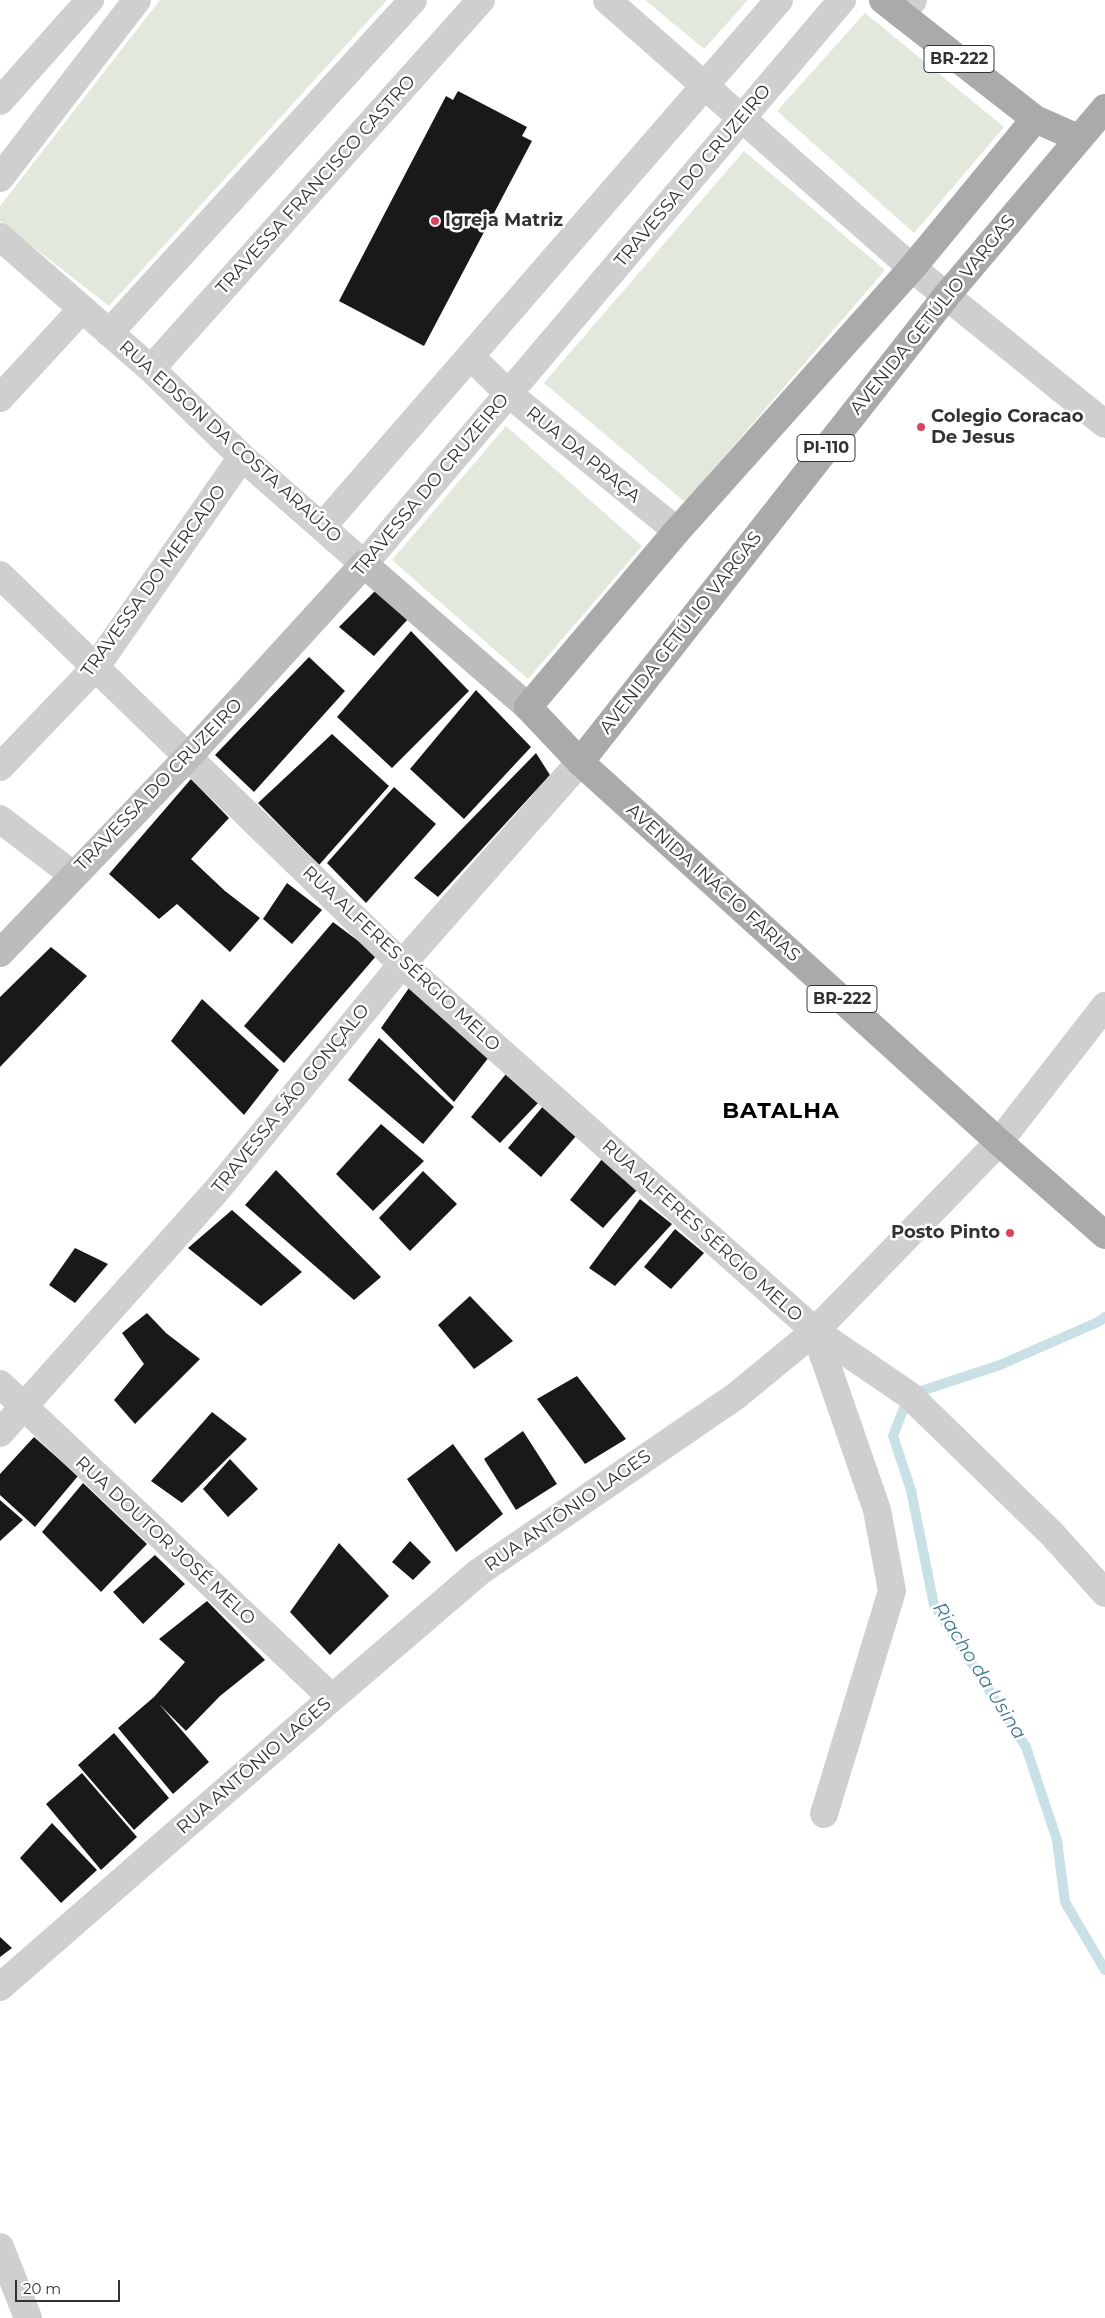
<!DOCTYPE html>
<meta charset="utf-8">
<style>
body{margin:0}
#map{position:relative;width:1105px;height:2318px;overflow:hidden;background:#fff;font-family:Montserrat,sans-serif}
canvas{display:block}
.scale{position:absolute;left:15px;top:2280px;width:105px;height:22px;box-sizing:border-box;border:2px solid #323232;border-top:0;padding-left:6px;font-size:15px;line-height:18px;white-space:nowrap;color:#323232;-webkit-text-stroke:4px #fff;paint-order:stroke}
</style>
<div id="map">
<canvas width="1105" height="2318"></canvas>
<div class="scale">20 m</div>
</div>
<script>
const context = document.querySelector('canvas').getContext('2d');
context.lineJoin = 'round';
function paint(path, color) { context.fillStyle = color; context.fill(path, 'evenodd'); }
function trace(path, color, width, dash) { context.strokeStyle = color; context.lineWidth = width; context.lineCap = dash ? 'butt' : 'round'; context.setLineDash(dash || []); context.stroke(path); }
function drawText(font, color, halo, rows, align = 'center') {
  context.font = font + ' Montserrat,sans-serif'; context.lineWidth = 5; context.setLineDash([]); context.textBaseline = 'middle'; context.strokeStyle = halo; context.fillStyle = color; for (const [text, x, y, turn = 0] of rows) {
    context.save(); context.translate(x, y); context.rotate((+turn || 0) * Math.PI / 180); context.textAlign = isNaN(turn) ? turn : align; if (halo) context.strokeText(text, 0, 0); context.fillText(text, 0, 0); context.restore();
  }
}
paint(new Path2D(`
 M160,0H387L109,306L0,221V206Z
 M645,0H748L704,49Z
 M865,13L1004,127L914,233L777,111Z
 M744,151L885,270L685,502L544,383Z
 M506,426L642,546L528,679L392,560Z`), '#e3e8dc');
trace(new Path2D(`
 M1105,1317L1098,1322L1000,1365L909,1395L893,1436L911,1490L934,1605L1026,1747L1057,1840L1065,1902L1105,1970`), '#cae0e7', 10);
paint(new Path2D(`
 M458,91L527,127L522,136L532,141L424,346L339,301L446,96L453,100Z
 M377,589L409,618L374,656L339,627Z
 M411,631L469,691L392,768L337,717Z
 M309,657L345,691L254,792L215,755Z
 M476,690L531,747L464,819L410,769Z
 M332,734L389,786L319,865L258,803Z
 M536,753L550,775L438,897L414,878Z
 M191,779L229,818L191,859L225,891L260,918L230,952L177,904L159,919L109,874Z
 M394,787L436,824L366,903L327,863Z
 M287,883L322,910L292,944L263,919Z
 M333,922L377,955L284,1063L244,1026Z
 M51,947L87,976L0,1067V997Z
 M411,985L489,1057L454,1102L381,1028Z
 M202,999L279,1070L244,1115L171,1041Z
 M379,1038L454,1107L423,1144L348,1080Z
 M506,1074L538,1103L500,1143L471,1117Z
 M544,1105L576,1136L541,1177L508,1148Z
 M381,1124L424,1161L373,1211L336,1174Z
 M602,1159L637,1190L603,1228L570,1200Z
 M276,1170L381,1277L354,1300L245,1205Z
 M423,1171L457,1204L410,1251L379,1218Z
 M640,1199L672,1224L615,1286L589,1268Z
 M232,1210L302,1272L261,1306L188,1248Z
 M675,1229L704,1253L671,1289L644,1267Z
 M75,1248L108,1264L75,1303L49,1285Z
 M470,1296L513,1341L474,1369L438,1325Z
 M147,1313L166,1333L200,1359L135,1424L114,1400L144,1364L122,1333Z
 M577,1376L626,1439L585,1464L537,1399Z
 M212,1412L247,1439L182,1503L151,1481Z
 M523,1431L557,1484L516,1510L484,1459Z
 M34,1437L78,1476L35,1527L0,1495V1474Z
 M453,1444L503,1514L456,1552L407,1479Z
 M230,1459L258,1489L228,1517L203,1489Z
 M83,1483L147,1544L101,1592L42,1532Z
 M0,1500L23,1520L0,1541Z
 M410,1541L431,1562L413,1580L392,1562Z
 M339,1543L389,1596L330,1655L290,1612Z
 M155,1555L185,1584L143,1624L113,1592Z
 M207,1601L265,1660L220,1696L186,1731L159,1704L209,1762L173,1794L118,1728L154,1697L185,1662L159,1639Z
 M114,1733L169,1798L134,1830L78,1765Z
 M82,1773L137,1837L101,1870L46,1804Z
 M52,1823L97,1870L61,1903L20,1858Z
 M0,1937L12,1948L0,1957Z`), '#191919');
trace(new Path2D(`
 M607,0L912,268L1105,424
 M902,15L913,0
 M0,101L90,0
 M0,178L137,0
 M0,237L151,369L242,457L364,564L842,0
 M109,333L413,0
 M470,356L509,394L677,531
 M151,369L481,0
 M0,398L82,309
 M322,527L779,0
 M0,575L402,964L815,1331L909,1395L1052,1534L1105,1593
 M0,767L95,668L242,457
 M0,819L73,875
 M815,1331L877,1510L892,1591L824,1814
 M0,1384L332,1698
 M0,1433L217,1190L402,964L580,762
 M0,1987L332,1698L479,1572L736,1396L815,1331L999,1142L1105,1006
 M0,2247L28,2318`), '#cfcfcf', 28);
trace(new Path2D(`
 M0,953L187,758L364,564L528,707`), '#bcbcbc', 28);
trace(new Path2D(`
 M883,0L1035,119L1078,138
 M1035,119L912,268L677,531L528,707L580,762L999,1142L1105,1235
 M580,762L947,295L1105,108`), '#aaa', 28);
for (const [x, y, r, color] of [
 [435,221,5,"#da445f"],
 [921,427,5,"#da445f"],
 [1010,1233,5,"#da445f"]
]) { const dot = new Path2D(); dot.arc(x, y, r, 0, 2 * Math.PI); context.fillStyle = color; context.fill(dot); trace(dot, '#fff', 2); }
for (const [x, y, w] of [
 [959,59,70],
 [826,448,58],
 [842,999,70]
]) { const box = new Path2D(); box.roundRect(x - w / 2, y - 13.5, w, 27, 4); context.fillStyle = '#fff'; context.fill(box); trace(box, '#323232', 1); }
drawText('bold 16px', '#323232', null, [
 ["BR-222",959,59],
 ["PI-110",826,448],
 ["BR-222",842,999]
]);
drawText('18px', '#323232', '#fff', [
 ["TRAVESSA DO CRUZEIRO",693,176,-50],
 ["TRAVESSA FRANCISCO CASTRO",316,185,-48],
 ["AVENIDA GETÚLIO VARGAS",933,315,-51],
 ["RUA EDSON DA COSTA ARAÚJO",230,442,42],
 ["RUA DA PRAÇA",583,455,39],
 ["TRAVESSA DO CRUZEIRO",431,485,-50],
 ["TRAVESSA DO MERCADO",154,581,-54],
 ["AVENIDA GETÚLIO VARGAS",681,633,-52],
 ["TRAVESSA DO CRUZEIRO",159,785,-46],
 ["AVENIDA INÁCIO FARIAS",713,883,42],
 ["RUA ALFERES SÉRGIO MELO",401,959,43],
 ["TRAVESSA SÃO GONÇALO",291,1099,-51],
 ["RUA ALFERES SÉRGIO MELO",702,1231,42],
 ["RUA ANTÔNIO LAGES",568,1511,-35],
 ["RUA DOUTOR JOSÉ MELO",165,1541,43],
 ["RUA ANTÔNIO LAGES",254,1766,-41]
]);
drawText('bold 18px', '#323232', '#fff', [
 ["Igreja Matriz",445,221],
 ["Colegio Coracao",931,417],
 ["De Jesus",931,438],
 ["Posto Pinto",1000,1233,"right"]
], 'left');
drawText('italic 19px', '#457b90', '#fff', [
 ["Riacho da Usina",979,1671,58]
]);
context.letterSpacing = '1px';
drawText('bold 22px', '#000', '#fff', [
 ["BATALHA",781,1112]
]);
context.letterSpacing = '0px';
</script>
